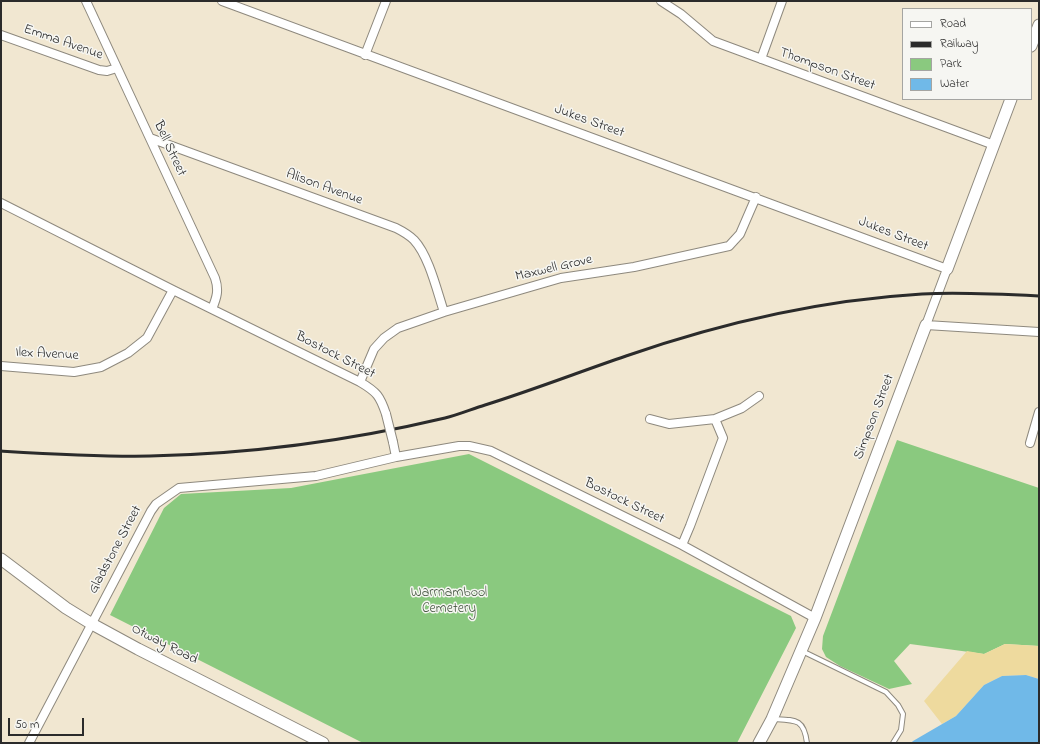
<!DOCTYPE html>
<style>
body{margin:0}
#map{position:relative;width:1040px;height:744px;overflow:hidden;background:#f1e7d1;font-family:"Indie Flower",sans-serif}
canvas{display:block}
.frame{position:absolute;inset:0;border:2px solid #2b2b2b;pointer-events:none}
.legend{position:absolute;left:902px;top:8px;width:130px;height:92px;box-sizing:border-box;background:#f6f6f2;border:1px solid #a5a5a2;margin:0;padding:5px 7px;list-style:none;font-size:12px;color:#2b2b2b}
.legend li{display:flex;align-items:center;gap:8px;height:20px}
.legend b{width:20px;border:1px solid #a5a5a2}
.scale{position:absolute;left:8px;top:718px;width:76px;height:18px;box-sizing:border-box;border:2px solid #2b2b2b;border-top:0;padding-left:5px;font-size:12px;line-height:14px;white-space:nowrap;color:#2b2b2b;-webkit-text-stroke:3px #f6f6f2;paint-order:stroke}
</style>
<div id="map">
<canvas width="1040" height="744"></canvas>
<div class="frame"></div>
<ul class="legend">
<li><b style="height:5px;background:#fff"></b>Road</li>
<li><b style="height:5px;background:#2b2b2b"></b>Railway</li>
<li><b style="height:11px;background:#8ac97f"></b>Park</li>
<li><b style="height:11px;background:#70b9e8"></b>Water</li>
</ul>
<div class="scale">50 m</div>
</div>
<script>
const context = document.querySelector('canvas').getContext('2d');
context.lineJoin = 'round';
function paint(path, color) { context.fillStyle = color; context.fill(path, 'evenodd'); }
function trace(path, color, width, dash) { context.strokeStyle = color; context.lineWidth = width; context.lineCap = dash ? 'butt' : 'round'; context.setLineDash(dash || []); context.stroke(path); }
function drawText(font, color, halo, rows, align = 'center') {
  context.font = font + ' "Indie Flower",sans-serif'; context.lineWidth = 3; context.setLineDash([]); context.textBaseline = 'middle'; context.strokeStyle = halo; context.fillStyle = color; for (const [text, x, y, turn = 0] of rows) {
    context.save(); context.translate(x, y); context.rotate((+turn || 0) * Math.PI / 180); context.textAlign = isNaN(turn) ? turn : align; if (halo) context.strokeText(text, 0, 0); context.fillText(text, 0, 0); context.restore();
  }
}
paint(new Path2D(`
 M897,440L1039,488V646L1005,644L984,654L910,644L894,661L912,684L889,689L840,666L826,657L822,649L823,636Z
 M469,454L791,616L796,628L737,743H363L110,615L164,508L181,494L291,488Z`), '#8ac97f');
paint(new Path2D(`
 M1005,644L1039,646V679L1026,675L1002,676L984,685L956,716L942,724L924,701L967,651L984,654Z`), '#eeda9e');
paint(new Path2D(`
 M1026,675L1039,679V743H911L913,741L956,716L984,685L1002,676Z`), '#70b9e8');
const service = new Path2D(`
 M802,651L886,692L898,705L903,714L901,730L893,743
 M774,719C796,720 804,719 807,743`);
const minor = new Path2D(`
 M86,1L215,278C219,290 217,297 212,309
 M222,1C463,92 706,178 947,269L926,325L1039,332
 M661,1L681,14L713,41L994,145
 M1,35L99,70L107,71L117,68
 M365,55L386,1
 M761,59L782,1
 M150,138L396,228C402,231 409,235 414,240C429,256 437,291 444,312
 M1,203L173,290L360,382C377,392 380,396 386,414
 M1,366L74,372L101,367L128,353L147,338L173,290
 M360,382L374,349L384,338L398,328L444,312L561,278L634,267L729,246L740,234L756,197
 M650,419L669,424L715,419L723,438L690,526L682,545
 M715,419L742,408L759,396
 M393,442L396,457
 M1030,443L1039,412
 M29,743L151,511L156,504L179,488L316,476L396,457L459,446H469L491,451L682,545L815,618`);
const tertiary = new Path2D(`
 M1031,46L1039,25
 M947,269L1011,99
 M1,559L66,608L92,624L138,649L323,743
 M759,743L772,719L815,618L926,325`);
trace(service, '#8e897e', 6);
trace(minor, '#8e897e', 10);
trace(tertiary, '#8e897e', 13);
trace(service, '#fff', 4);
trace(minor, '#fff', 8);
trace(tertiary, '#fff', 11);
trace(new Path2D(`
 M1,451C51,454 100,457 150,456C249,454 348,441 445,418C458,415 472,409 485,405C533,390 579,372 626,356C721,323 821,300 922,294C961,292 1000,294 1039,296`), '#2b2b2b', 3);
const minorBridge = new Path2D(`
 M386,414L393,442`);
trace(minorBridge, '#8e897e', 10, []);
trace(minorBridge, '#fff', 8);
drawText('14px', '#2b2b2b', '#f6f6f2', [
 ["Emma Avenue",63,43,19],
 ["Thompson Street",827,70,20],
 ["Jukes Street",589,122,20],
 ["Bell Street",169,149,65],
 ["Alison Avenue",324,188,20],
 ["Jukes Street",893,235,21],
 ["Maxwell Grove",554,269,-13],
 ["Ilex Avenue",47,355,3],
 ["Bostock Street",335,356,27],
 ["Simpson Street",875,417,-69],
 ["Bostock Street",624,502,26],
 ["Gladstone Street",116,550,-62],
 ["Otway Road",164,645,27]
]);
drawText('14px', '#485a44', '#f6f6f2', [
 ["Warrnambool",449,594],
 ["Cemetery",449,610]
]);
</script>
